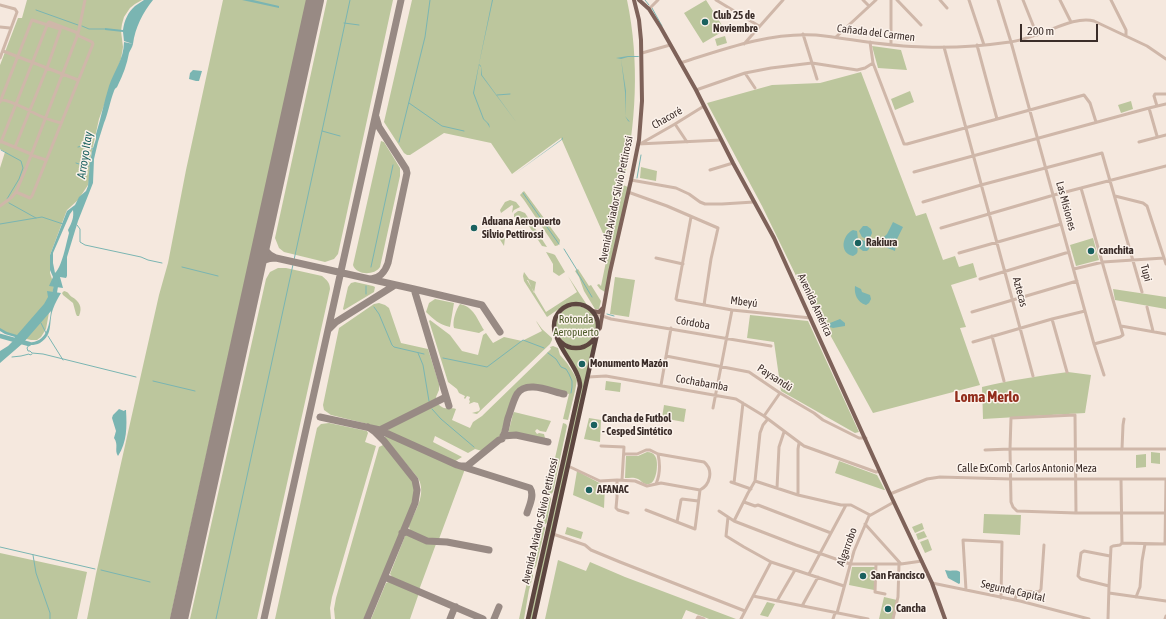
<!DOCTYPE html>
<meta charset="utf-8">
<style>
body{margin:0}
#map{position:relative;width:1166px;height:619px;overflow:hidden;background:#f5e8de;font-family:"Asap Condensed",sans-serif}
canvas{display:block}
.scale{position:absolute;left:1020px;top:24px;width:78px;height:18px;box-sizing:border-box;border:2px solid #3b2d29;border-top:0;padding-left:5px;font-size:12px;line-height:14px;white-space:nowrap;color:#3b2d29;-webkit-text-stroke:3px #fcf3ec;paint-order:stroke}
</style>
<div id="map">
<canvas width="1166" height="619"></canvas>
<div class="scale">200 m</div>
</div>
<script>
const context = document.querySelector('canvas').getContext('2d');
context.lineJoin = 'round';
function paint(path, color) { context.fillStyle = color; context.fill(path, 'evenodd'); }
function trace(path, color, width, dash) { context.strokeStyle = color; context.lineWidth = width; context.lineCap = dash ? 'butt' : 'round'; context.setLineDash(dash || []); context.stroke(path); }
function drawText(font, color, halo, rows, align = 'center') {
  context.font = font + ' "Asap Condensed",sans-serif'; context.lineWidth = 3; context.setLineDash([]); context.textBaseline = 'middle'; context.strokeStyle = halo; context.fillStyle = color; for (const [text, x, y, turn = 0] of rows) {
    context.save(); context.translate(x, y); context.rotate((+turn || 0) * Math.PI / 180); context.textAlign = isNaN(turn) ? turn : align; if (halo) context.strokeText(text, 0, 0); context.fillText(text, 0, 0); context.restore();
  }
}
paint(new Path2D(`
 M27,0H142L135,4L130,8L124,17L122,24L121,31L123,47L121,59L99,119L90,160V176L88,185L78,200L67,210L50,255V273L54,285L46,329L41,337L37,340H31L18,337L0,330V168L5,152L0,149V65L18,18H22Z
 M223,0H307L170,619H87L96,574L159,295L168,263L186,170Z
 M327,0H393L338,254L334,259L325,262L284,252L279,248L275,238Z
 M412,0H627C640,62 636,124 623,185L628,187L605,292L600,289L597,285L599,284L601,286L609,247L561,138L512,174L491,143L444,133L410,155H407L404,153L384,122Z
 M706,0L725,30L703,43L684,13Z
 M725,36L727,43L717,46L715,39Z
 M872,46L901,50L907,70L878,68Z
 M861,72L916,216L926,213L943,260L955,256L959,267L973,263L977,277L951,285L966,327L960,328L980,385L873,413L823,322L819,323L762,206L707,103L772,85L820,83Z
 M910,91L914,102L895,110L891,99Z
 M1131,101L1133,109L1121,113L1118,105Z
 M381,141L384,142L400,168V176L380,267C374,276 356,275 353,265Z
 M641,167L657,171L656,181L640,178Z
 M524,191L560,240C560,243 559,246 555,246L524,200L520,195Z
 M510,200L516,202L520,207L514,210L512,213L513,206L512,205L501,213L500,210L505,202Z
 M518,211H520L525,213L547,247L542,246L525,220L520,219L516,217H514V214Z
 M496,229L497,230H499L505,238L504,246L497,235Z
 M1093,238L1099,260L1076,266L1070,245Z
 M546,252L553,254L555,255L565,272L559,276L553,272V264Z
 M278,268H286L322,276C327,280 330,283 330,289L257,619H190L266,279L270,272Z
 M578,269L589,286L591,285L601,301L599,309H595L584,291L579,277L575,271Z
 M524,272L529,279L536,282L534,293L528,280H527L546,312L577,292L568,276L587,305C569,300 560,308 547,317L524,281L523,276Z
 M615,277L635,280L629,317L610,314Z
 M355,282L373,286L375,287L374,292L344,310L343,309L348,287L351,283Z
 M1113,289L1166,297V309L1115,300Z
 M64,291C69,292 68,294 72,297C79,301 83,307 79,316H77L76,314L73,303L63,295L62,293Z
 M435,299L454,303L450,327C440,325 433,319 426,312L429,303Z
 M379,303L385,305L389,308L401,343L428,349L439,384V390L436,397L437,400L434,402L384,427H376L368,424L331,415L324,410L323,405L339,328L374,304Z
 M460,304C474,307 477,319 484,330L479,333L454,328C452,322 456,309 460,304Z
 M556 326a20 20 0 1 1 40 0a20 20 0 1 1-40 0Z
 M750,315L808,321L859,432L855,433L781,391L774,342L747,338Z
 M430,320L450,335L462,351L478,355L483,335L486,333L493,343L504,337L522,341L542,331L536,321L537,322L542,329L552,338V340L550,344L477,414L472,413L479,411L480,409L478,403L474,402L469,404L470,401L469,400L470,397L467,396L465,399L464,398L465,396L459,393L457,389L448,382L429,321Z
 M594,341L533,619H529L581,386L580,375L562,346C574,352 584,350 594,341Z
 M550,347L553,346L558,348L560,355L567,363L574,374L577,380L575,391L568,420L563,419L569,394L558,391L528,384L519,389L513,397L500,436L482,451L475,449L468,453L435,436L433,442L462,457L454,462L388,431L389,428L438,404C445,411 448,407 456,409L452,420L470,428L473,422L482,416L551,349Z
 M1068,372L1091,375L1085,413L983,419L982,387C1011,380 1039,376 1068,372Z
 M606,381L621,383L620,392L605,390Z
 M664,405L686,409L684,422L662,418Z
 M514,412L551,421L546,432L540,431L537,429L535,431L537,434L539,433L544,434L545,438L543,439L517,434H508L513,414Z
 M589,418L601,420L600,442L584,439Z
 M329,423L367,431L368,433L365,442L376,446L332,597L330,608L331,619H275L317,428L321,424Z
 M563,423L566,424L567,426L553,492L551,494L547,493Z
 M386,435H389L465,469L439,539C430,539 408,537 409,525C415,511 427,494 418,478L385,438V437Z
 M383,445L389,448L413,481L415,487L414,499L364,619H335L334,609L336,598L379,447Z
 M647,452C651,452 653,453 655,456C659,461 657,483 649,484C643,485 642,481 638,479C634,477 629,478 625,478L626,456H638Z
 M1151,452L1160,453V464L1151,463Z
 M1146,454V467L1136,468V455Z
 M839,461L877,475L885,490H884L835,473Z
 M577,471L605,486L604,508L573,495Z
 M547,497H550L551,499L547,522L546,524L542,523Z
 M984,514L1021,515L1020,535L983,533Z
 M922,523L924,529L915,533L912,527Z
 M541,526L545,527V529L536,566L534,569L530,570Z
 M567,527L583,532L581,539L565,534Z
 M924,531L927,537L918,540L916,534Z
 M407,534L426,541L436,544L419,590L393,578L390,574L405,536Z
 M928,539L932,550L925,553L920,542Z
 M0,553L87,572L77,619H0Z
 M558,560L586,571L590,562L625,577L736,619H709L686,610L682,619H545Z
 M852,567H875L874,590L849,585Z
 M529,573H532L533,576L529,590L524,619H519Z
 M391,581L419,593L410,619H371L386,583Z
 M884,597L897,600L892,619H879Z
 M767,602L775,604L768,617L760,615Z`), '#bcc69d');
paint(new Path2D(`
 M144,0H153C143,12 135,28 133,44L124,41L123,32L105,30V28L123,30C124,21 128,12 135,6C138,4 141,2 144,0Z
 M242,0H253L279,6V8Z
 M492,0H493L479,64L481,66L482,75L517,123L481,75V67L479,65L474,93L484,119L489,124L490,128L487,123L483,119L473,93Z
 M124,42L133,44C132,48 130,50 129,53C127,64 123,75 118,85C116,90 116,86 114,91C110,101 108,114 104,123L98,142L94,159L93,183L78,221L67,257V276L66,278L60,277L63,288L49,286L53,277L50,270V255L67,211L75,205L79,197L86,191L88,186L90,163L92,151L96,139V134C101,118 104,102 109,86C114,71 124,59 124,42ZM73,210C74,218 72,222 68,230L69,233C66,244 62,267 55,273L53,263V253L70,214Z
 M628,56H638L640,57H628L621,59L626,91L625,116L630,122L628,121L625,116V92L621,59L616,58Z
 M193,70L202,71L199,81H196L189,79L190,73Z
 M562,137L563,139L593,207L563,139L513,175L562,139Z
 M893,222L903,227L897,239L895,251L885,247L879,242L887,234Z
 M863,226H867L871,229L872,233L869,240L862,237L859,231Z
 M853,230L857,231C858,238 858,238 857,245C857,250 860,253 853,256C839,253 842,235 853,230Z
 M862,240L868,242L870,245L869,249L867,251H863L859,248L860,241Z
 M855,286L861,289L862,292L870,295L871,299L869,303L866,305C857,302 854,294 855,286Z
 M47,291L61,293C58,298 55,303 53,309C48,323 54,334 40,343C34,346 28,345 22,344L0,363V351L8,346L13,341L0,337V334L14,339L15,337L5,334L0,331V328L7,332L17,335L44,304L48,297ZM51,311C49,328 46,345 24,342Z
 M840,319L845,323V326L833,328L830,327V323Z
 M119,409L124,411L125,410H126C127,427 127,442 118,456C114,450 119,445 114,438L116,431L112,418L113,415Z
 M945,570C951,572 956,569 960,572V583L959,584L948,578Z`), '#7ab5b2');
trace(new Path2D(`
 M645,0L649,5
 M652,8L662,26
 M36,10L78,25
 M344,23L359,25
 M82,26L89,29H105
 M497,95L510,94
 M409,103L442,126L464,131
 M340,136L322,131L350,0
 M399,142L425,37L430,0
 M78,147L82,146L93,149
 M1,150L21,161L23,168L19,179L7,199
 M76,163L85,166H91
 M637,178L641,155
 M523,193L559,244
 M9,203L36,218L42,217L63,224
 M0,224L36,218
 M77,225L80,229V242L85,245L141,257L148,260L162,263
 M564,249L577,270V272L592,297
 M182,267L218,276
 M371,267L393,165
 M366,294V286
 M374,307L379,314L392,345L394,347L424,354
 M607,314L614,316
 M41,323L46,333
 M48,336L63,360
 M29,345L27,348L28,351H30L32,353L43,354L136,377
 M418,353L423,365L429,401
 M548,353L556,359L561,367L566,369L569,374L572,381V387L571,393
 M12,357L21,356L29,354L30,355L32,354
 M443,358L487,367L523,340L544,348
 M153,381L195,391
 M432,409L441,419L474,447
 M0,547L95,569
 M33,555L36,573L50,613V619
 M101,570L150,582
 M216,619L322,131`), '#7ab5b2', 1);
trace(new Path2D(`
 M54,297L56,285V281
 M0,336L29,344`), '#7ab5b2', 4.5);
trace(new Path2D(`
 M276,258L414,289L449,406
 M256,268C260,260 267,258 276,258C267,255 263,249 262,239
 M371,279C380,278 385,272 388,263L407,173L406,169L379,127L376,117
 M414,289L482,305L500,332
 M329,329L336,322L395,285
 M320,417L380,430L446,397
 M374,429L386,433L457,465L530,488C535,495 529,506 527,513
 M503,436L516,435L548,442
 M461,466H467L499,440L502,439C506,432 506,425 508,418C511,410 513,401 517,394C526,380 550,391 564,394
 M402,533L407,532L427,541L447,542L489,550
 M387,578L483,619
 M264,619L401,0
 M367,619L415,503L417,490L415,480L384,441L375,432L368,427
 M450,619L454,609L456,607
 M494,619L499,607`), '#988a84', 7);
trace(new Path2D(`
 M179,619L315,0`), '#988a84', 18);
trace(new Path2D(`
 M716,0L759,26
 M863,0L869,6
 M891,0V45
 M897,0L921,25
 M940,0L947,8
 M969,0L984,45
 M998,0L1011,42L1094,344L1104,375
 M1023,0L1037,35
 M1060,0L1071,22
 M1111,0L1126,30V36
 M0,5L15,9L17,12L0,58
 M649,9L658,0
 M0,27L10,28
 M803,34L817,79
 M836,37L876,0
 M870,42L873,63L904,144H907L1084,95L1090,103L1096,122
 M744,44L783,0
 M977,45L997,119
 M944,47L1033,376
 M3,51L78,80
 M642,53L670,45
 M680,63C724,49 770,32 816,35C852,39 889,47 925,47C953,48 982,46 1010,42C1019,41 1029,37 1039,34C1054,29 1078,16 1094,21L1147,46L1166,59
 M745,73L755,88
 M696,90L745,73L771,68L812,63L857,70L865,68L873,63
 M0,99C13,102 25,108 36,114C44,118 53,121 61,123
 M0,102L32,20L60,29V31L47,68L15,147
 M1157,106L1154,96L1155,94H1166
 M1149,108L1157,136
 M675,124L687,142
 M0,141L31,154
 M1,142L48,23L49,22L78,33
 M1139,142L1166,135
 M638,144L721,140
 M640,144L675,124L704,106
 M31,155L46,160
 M710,170L733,163
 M914,172L1149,108L1166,104
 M631,180L676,188L689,194L700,202L705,204H722L754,202
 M1081,188L1123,335L1120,337L1094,344
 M16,192L30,198L32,196L93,44L92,42L77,35
 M628,192L667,206L718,228L711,259L704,305
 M1115,196L1143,203L1147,206L1166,264
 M923,202L981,185L1102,153L1142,292
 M0,206L12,197L16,192L25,171L78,34L85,0
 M691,217L676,299L677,300L732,310L811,318
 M941,228L1054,195L1166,166
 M959,253L1061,224
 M656,258L683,264
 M1074,269L1103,262L1164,258
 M980,279L1069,252
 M1147,307L1153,331
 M972,312L1077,281
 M594,313L611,319L771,346
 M1052,319L1067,372
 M1121,326L1166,334
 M992,336L1004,381
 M973,342L1052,319L1085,311
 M666,356L749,372L780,393L814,413L823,420L859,438H866
 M588,377L606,376L736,399L764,416L804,446L876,472L880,471
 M661,385L671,328
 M713,408L732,310
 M764,416L780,393
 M601,446L624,447L622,480
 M1122,449L1123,425L1124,419
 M985,450L1010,449H1166
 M568,466L600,481L617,480L635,481L647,486L661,483L700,490C710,485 714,470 704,462L658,454L650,450H646L637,454H624
 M1121,479L1122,543
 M617,480V497L616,508L618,510L628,513
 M755,481L798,495L841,505H851L870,515
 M731,482L751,489
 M734,483L743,403
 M656,484C660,475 660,463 658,454
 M777,488L779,447L784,432
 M890,494L927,479L940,477L1011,479H1166
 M798,495V449L799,443
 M744,502L755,506L758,505L831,533
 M646,510L695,529L700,490
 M719,511L734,521L796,545L850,564H901L922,561
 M1076,513L1075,415L1011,418L1010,449L1011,502L1013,507L1017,511L1076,513H1166
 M728,517L726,536L744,547L771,562L844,586
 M734,521L748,493L755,481L760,433L763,425L767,420
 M677,522L681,500L682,499L698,501
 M865,524L901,564
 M553,534L585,545L591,550L620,562L745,611
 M1165,543L1166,479
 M876,564L875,592L885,594
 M809,574L846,505
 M932,583L1020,601L1089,619
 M1109,586L1081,579L1078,576L1081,553L1084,551L1110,556
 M966,590L963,540L1002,542L1001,598
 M1109,593L1166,601
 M753,596L868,619
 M1136,597L1140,587L1142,561L1145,544
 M1015,600L1017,592L1021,591L1039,592L1041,589L1044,545
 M777,601L795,570
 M802,606L818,577
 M837,613L854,551L869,516L894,502
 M697,619L698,617L704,619
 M741,619L771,562
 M833,619L835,613
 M893,619L898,597L899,564
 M1108,619L1109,586L1111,547L1113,546L1120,545L1122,543L1166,544
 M1165,619L1166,616`), '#cfb7a9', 3);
trace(new Path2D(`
 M639,0L649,9L661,28L696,90L733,163L774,238L890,494L932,583L945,619
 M592,311L599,312L603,308
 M598,330L600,328L601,322L610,272L631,180L639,140L642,101L641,40L639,20L634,0`), '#7e6259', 4);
trace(new Path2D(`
 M554 326a22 22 0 1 1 44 0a22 22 0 1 1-44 0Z
 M528,619L580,386C580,371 563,354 557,338
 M534,619L597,334`), '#5d4640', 4.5);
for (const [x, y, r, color] of [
 [705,22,4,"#1a615f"],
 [474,228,4,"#1a615f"],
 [858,243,4,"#1a615f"],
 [1091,251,4,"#1a615f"],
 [582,364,4,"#1a615f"],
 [594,425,4,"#1a615f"],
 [589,490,4,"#1a615f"],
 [863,576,4,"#1a615f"],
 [888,609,4,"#1a615f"]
]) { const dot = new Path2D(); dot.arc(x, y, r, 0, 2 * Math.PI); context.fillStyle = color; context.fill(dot); trace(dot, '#fcf3ec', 1.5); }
drawText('bold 11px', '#3b2d29', '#fcf3ec', [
 ["Club 25 de",713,16],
 ["Noviembre",713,29],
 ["Aduana Aeropuerto",482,222],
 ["Silvio Pettirossi",482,235],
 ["Rakiura",866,243],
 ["canchita",1099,251],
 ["Monumento Mazón",590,364],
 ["Cancha de Futbol",602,419],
 ["- Cesped Sintético",602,432],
 ["AFANAC",597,490],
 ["San Francisco",871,576],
 ["Cancha",896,609]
], 'left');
drawText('11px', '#3b2d29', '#fcf3ec', [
 ["Cañada del Carmen",876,33,7],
 ["Chacoré",667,118,-30],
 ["Avenida Aviador Silvio Pettirossi",616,199,-78],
 ["Las Misiones",1066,206,75],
 ["Tupi",1146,273,75],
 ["Aztecas",1020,292,75],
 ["Mbeyú",744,302,7],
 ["Avenida América",815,305,65],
 ["Córdoba",693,323,10],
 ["Paysandú",775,378,33],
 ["Cochabamba",702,383,10],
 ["Calle ExComb. Carlos Antonio Meza",1027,469],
 ["Avenida Aviador Silvio Pettirossi",540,521,-77],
 ["Algarrobo",847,547,-70],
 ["Segunda Capital",1013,591,13]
]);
drawText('11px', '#4e5c2b', '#fcf3ec', [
 ["Rotonda",576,320],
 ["Aeropuerto",576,333]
]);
drawText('italic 12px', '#1a615f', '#fcf3ec', [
 ["Arroyo Itay",85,155,-81]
]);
drawText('bold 15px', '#922c1b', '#fcf3ec', [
 ["Loma Merlo",987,397]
]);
</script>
